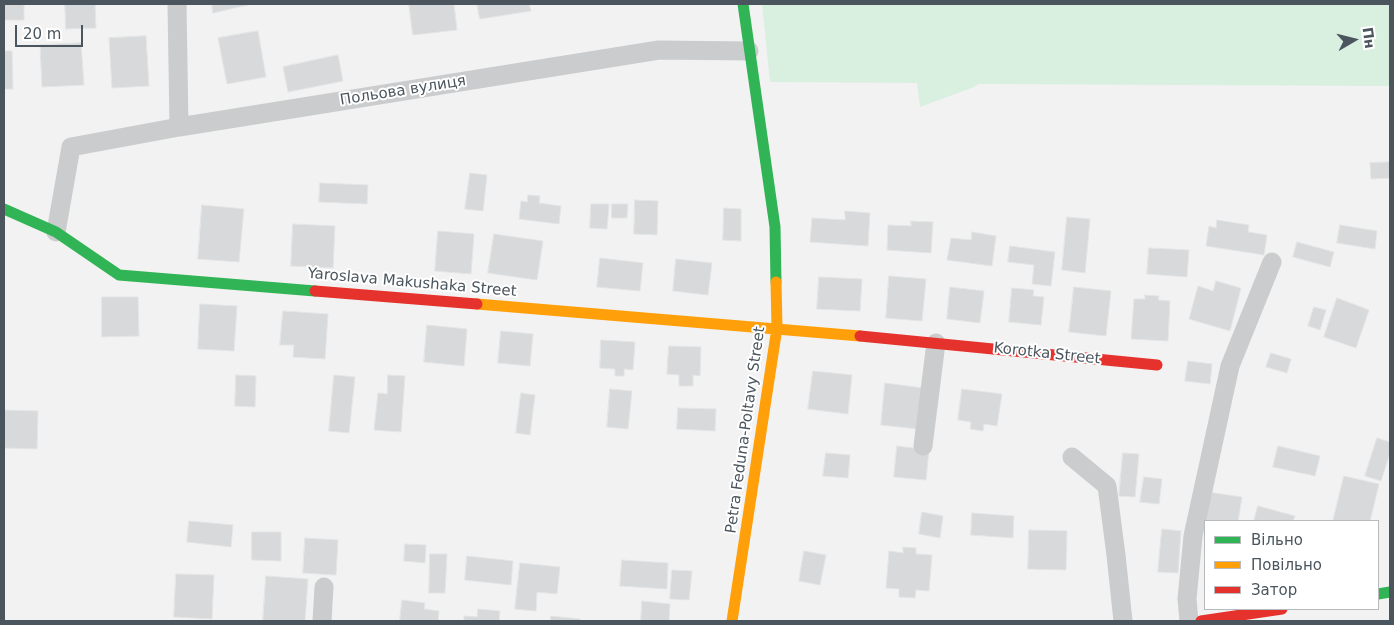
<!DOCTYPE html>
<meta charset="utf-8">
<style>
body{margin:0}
#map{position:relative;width:1394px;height:625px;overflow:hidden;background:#f2f2f2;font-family:"DejaVu Sans",sans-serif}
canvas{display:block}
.frame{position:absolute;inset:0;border:5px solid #4a555d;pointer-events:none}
.legend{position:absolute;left:1204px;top:520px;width:175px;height:90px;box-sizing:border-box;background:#fff;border:1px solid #b7bbbe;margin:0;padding:6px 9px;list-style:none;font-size:15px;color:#4a555d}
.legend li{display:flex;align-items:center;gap:10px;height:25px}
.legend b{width:25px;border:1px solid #b7bbbe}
.north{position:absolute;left:1329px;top:15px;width:50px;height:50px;-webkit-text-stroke:4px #fff;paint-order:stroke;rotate:82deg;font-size:14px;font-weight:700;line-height:20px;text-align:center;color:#4a555d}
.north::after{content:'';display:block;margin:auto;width:18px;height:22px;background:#4a555d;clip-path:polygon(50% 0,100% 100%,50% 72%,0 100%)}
.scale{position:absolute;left:15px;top:25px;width:68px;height:22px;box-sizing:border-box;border:2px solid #4a555d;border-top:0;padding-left:6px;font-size:15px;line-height:18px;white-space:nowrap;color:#4a555d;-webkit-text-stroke:4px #fff;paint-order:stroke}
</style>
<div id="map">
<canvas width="1394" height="625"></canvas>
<div class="frame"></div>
<ul class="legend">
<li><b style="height:6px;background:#30b455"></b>Вільно</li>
<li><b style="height:6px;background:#ff9f0a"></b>Повільно</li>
<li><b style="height:6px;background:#e5322d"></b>Затор</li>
</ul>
<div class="north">Пн</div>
<div class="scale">20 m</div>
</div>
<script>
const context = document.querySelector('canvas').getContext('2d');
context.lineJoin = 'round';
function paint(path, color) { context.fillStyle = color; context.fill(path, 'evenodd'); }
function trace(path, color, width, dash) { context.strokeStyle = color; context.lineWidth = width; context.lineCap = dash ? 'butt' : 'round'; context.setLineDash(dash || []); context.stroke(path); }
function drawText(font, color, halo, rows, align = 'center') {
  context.font = font + ' "DejaVu Sans",sans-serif'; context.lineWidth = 4; context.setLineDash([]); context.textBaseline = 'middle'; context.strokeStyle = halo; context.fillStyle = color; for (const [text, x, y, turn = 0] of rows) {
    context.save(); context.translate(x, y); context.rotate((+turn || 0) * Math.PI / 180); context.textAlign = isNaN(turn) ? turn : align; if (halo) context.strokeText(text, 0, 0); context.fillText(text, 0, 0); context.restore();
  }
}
paint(new Path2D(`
 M762,4H1390V86L979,84L974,87L920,107L917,83L770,82Z`), '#d9efe0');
const building = new Path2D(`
 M4,4H24V20H4Z
 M65,4H95L96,28L66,29Z
 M212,4H248V5L213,13Z
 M409,4H454L457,30L413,35Z
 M477,4H529L531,11L480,19Z
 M258,31L266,77L227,84L218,38Z
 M146,36L149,86L112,88L109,38Z
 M81,43L84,85L42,87L40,45Z
 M4,51H12L13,89H4Z
 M338,55L343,81L288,92L283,67Z
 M1390,162V178L1371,179L1370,163Z
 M470,173L487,175L483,211L465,209Z
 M320,183L368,185L367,204L319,202Z
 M528,195L540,196L539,203L561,206L559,224L519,219L521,201L527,202Z
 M635,200L658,201L657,235L634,234Z
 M591,204H609L607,229L590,228Z
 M612,204H628L627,218H612Z
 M202,205L244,209L239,262L198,259Z
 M724,208L741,209V241L723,240Z
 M845,211L870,213L868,246L810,242L812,218L845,220Z
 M1067,217L1090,219L1085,273L1062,270Z
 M1217,220L1249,225L1248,232L1267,235L1264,255L1206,246L1209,226L1216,228Z
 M911,221L933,222L931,253L887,250L888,225L911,226Z
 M293,224L335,226L333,268L291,266Z
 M1340,225L1377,231L1375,249L1337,243Z
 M438,231L474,234L471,274L435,271Z
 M972,232L996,236L992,266L947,260L951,238L971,240Z
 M494,234L543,241L537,280L488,273Z
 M1297,242L1334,252L1330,267L1293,257Z
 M1010,246L1055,252L1051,286L1032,284L1034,265L1008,262Z
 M1149,248L1189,250L1187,277L1147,274Z
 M600,258L643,263L640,291L597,287Z
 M676,259L712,263L708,295L673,291Z
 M889,276L926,279L922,321L886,318Z
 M819,277L862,279L860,311L817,309Z
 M1216,281L1241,288L1230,331L1189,319L1198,286L1213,291Z
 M950,287L984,291L980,323L947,319Z
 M1074,287L1111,291L1106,336L1069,332Z
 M1012,288L1034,290L1033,296L1044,297L1041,325L1009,322Z
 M1145,295L1159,296L1158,300L1170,301L1168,341L1131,339L1134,299H1145Z
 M102,297H138L139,336L102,337Z
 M1337,298L1369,310L1356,348L1324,337Z
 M200,304L237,306L234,351L198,349Z
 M1314,307L1326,310L1320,330L1308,326Z
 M283,311L328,314L325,359L293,357L294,345H280Z
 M427,325L467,329L464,366L424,362Z
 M501,331L533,334L530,366L498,363Z
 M601,340L635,342L633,370L624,369V376H615V369L600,368Z
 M669,346L701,347L700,376L693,375V386H679V375L667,374Z
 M1271,353L1291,359L1287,373L1266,367Z
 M1188,361L1212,364L1210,384L1185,381Z
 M813,371L852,375L848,414L808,409Z
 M236,375L256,376L255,407L235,406Z
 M334,375L355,377L349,433L329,431Z
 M388,375L405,376L401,432L374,430L378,393L387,394Z
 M885,383L923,388L918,429L881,425Z
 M610,389L632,391L628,429L607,427Z
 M962,389L1002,394L997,426L984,424L983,431L970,429L971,422L958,420Z
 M521,393L535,395L530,435L516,433Z
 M678,408L716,409L715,431L677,429Z
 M4,410L38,411L37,449L4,448Z
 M1377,438L1390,442V453L1381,481L1365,476Z
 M897,446L929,450L926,480L894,477Z
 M1278,446L1320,456L1315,476L1273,467Z
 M826,453L850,455L848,478L823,476Z
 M1123,453L1139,454L1135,497L1119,496Z
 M1344,476L1379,484L1370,521H1333Z
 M1144,477L1162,479L1159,504L1140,502Z
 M1208,492L1242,497L1238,521H1205Z
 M1258,506L1295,516L1293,521H1254Z
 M922,512L943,516L940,538L919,534Z
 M972,513L1014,516L1013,538L971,535Z
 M189,521L233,525L231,547L187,542Z
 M1162,529L1181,531L1178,573L1158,572Z
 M1029,530L1067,531L1066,570L1028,569Z
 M252,532H281V561L252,560Z
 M305,538L338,540L336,575L303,573Z
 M405,544L426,545L425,563L404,561Z
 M903,547L916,548V554L932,555L929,591L916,590L915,598L899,597V589L886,588L889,551L903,553Z
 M804,551L826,555L820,585L799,581Z
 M430,554H447L445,593H429Z
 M467,556L513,561L511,585L465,580Z
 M622,560L668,563L667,589L620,586Z
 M520,563L560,567L557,594L537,592L536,611L515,609Z
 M672,570L692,571L689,600L670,599Z
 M176,574L214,575L212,619L174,617Z
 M266,576L308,579L305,621H263Z
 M402,600L425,603L424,609L439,611L438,621H400Z
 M642,601L670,604L669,621H641Z
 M478,609L500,611L499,621H464V616L477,617Z
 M551,616L580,619V621H551Z`);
paint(building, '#d8d9da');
trace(building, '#e3e4e5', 1);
trace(new Path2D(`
 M177,4L179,127
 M56,232L71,147L179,127L659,50L749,51
 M923,446L936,343
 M1072,457L1107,486L1116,555L1123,621
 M322,621L324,587
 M1189,621L1187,599L1193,536L1230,366L1272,262`), '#cacccd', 19);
trace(new Path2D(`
 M743,4L775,227L776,282
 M4,209L56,232L119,275L315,291
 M1378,594L1390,592`), '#30b455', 11);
trace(new Path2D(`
 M477,304L860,336
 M732,621L777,328L776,282`), '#ff9f0a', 11);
trace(new Path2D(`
 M315,291L477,304
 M860,336L1157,365
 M1201,621L1282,609`), '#e5322d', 11);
drawText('15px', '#4a555d', '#fff', [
 ["Польова вулиця",403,91,-9],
 ["Yaroslava Makushaka Street",412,283,5],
 ["Korotka Street",1047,354,6],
 ["Petra Feduna-Poltavy Street",746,430,-82]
]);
</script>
